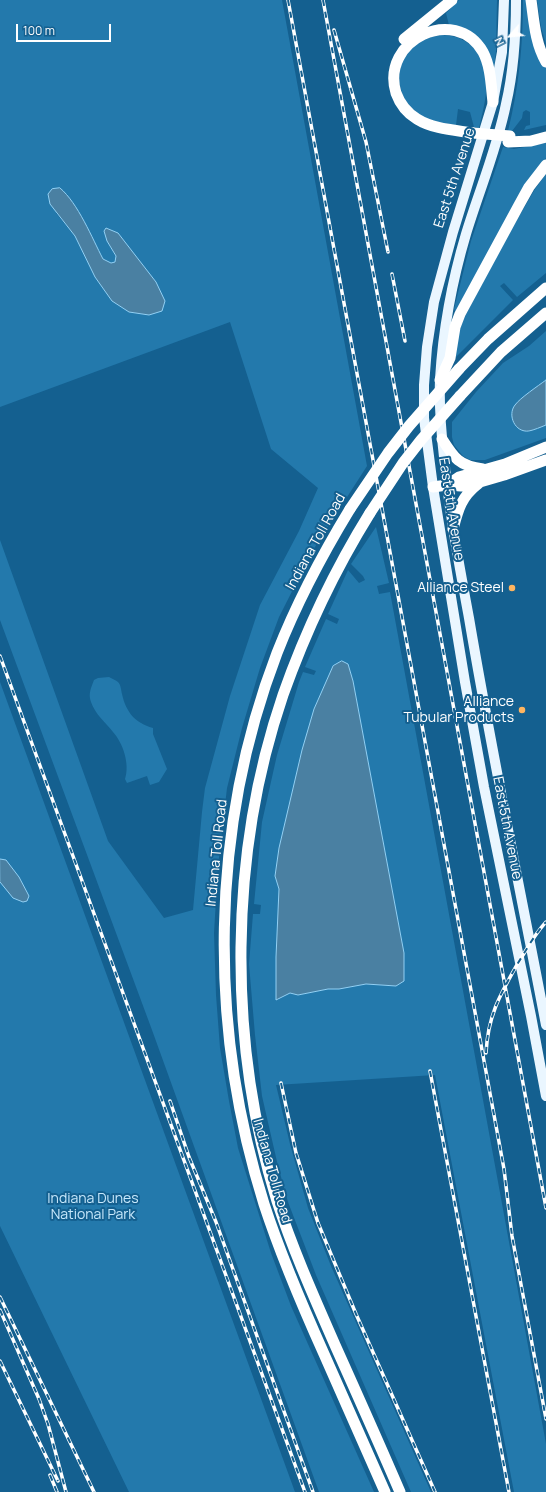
<!DOCTYPE html>
<style>
body{margin:0}
#map{position:relative;width:546px;height:1492px;overflow:hidden;background:#146090;font-family:Manrope,sans-serif}
canvas{display:block}
.north{position:absolute;left:490px;top:16px;width:40px;height:40px;-webkit-text-stroke:3px #146090;paint-order:stroke;rotate:243deg;font-size:11px;font-weight:700;line-height:16px;text-align:center;color:#fff}
.north::after{content:'';display:block;margin:auto;width:14px;height:18px;background:#fff;clip-path:polygon(50% 0,100% 100%,50% 72%,0 100%)}
.scale{position:absolute;left:16px;top:24px;width:95px;height:18px;box-sizing:border-box;border:2px solid #fff;border-top:0;padding-left:5px;font-size:12px;line-height:14px;white-space:nowrap;color:#fff;-webkit-text-stroke:3px #146090;paint-order:stroke}
</style>
<div id="map">
<canvas width="546" height="1492"></canvas>
<div class="north">N</div>
<div class="scale">100 m</div>
</div>
<script>
const context = document.querySelector('canvas').getContext('2d');
context.lineJoin = 'round';
function paint(path, color) { context.fillStyle = color; context.fill(path, 'evenodd'); }
function trace(path, color, width, dash) { context.strokeStyle = color; context.lineWidth = width; context.lineCap = dash ? 'butt' : 'round'; context.setLineDash(dash || []); context.stroke(path); }
function drawText(font, color, halo, rows, align = 'center') {
  context.font = font + ' Manrope,sans-serif'; context.lineWidth = 4; context.setLineDash([]); context.textBaseline = 'middle'; context.strokeStyle = halo; context.fillStyle = color; for (const [text, x, y, turn = 0] of rows) {
    context.save(); context.translate(x, y); context.rotate((+turn || 0) * Math.PI / 180); context.textAlign = isNaN(turn) ? turn : align; if (halo) context.strokeText(text, 0, 0); context.fillText(text, 0, 0); context.restore();
  }
}
paint(new Path2D(`
 M0,0H282L367,466L313,550L279,617L260,668L242,728L227,788L218,866L214,933L216,995L220,1048L229,1101L238,1148L271,1253L291,1306L374,1492H319L152,1030L0,620V540L108,841L164,918L193,910L202,812L205,788L230,696L260,605L299,531L318,488L271,449L230,322L0,407ZM67,194L103,259L111,263L115,262L116,257L107,241L118,233L156,282L149,315L129,312L112,301L95,277L75,236L56,213Z
 M459,0H497L496,51L494,68L490,56L449,25L446,13Z
 M523,0H528L546,66V125L524,130L526,126L530,125V112L526,110L523,112L522,118L512,131H508C519,87 523,45 523,0Z
 M537,0H546V44L541,27Z
 M440,35C454,35 463,38 474,48C495,69 485,102 479,128L474,127L470,112L458,109L456,125C445,123 430,122 420,115C393,97 392,59 420,41C425,37 434,37 440,35Z
 M546,143V158L530,179L456,312L454,309L471,241L503,147L514,149Z
 M546,174V273L517,297L504,283L500,286L513,300L455,358L459,331L465,316L511,230L535,189Z
 M546,331V380L514,406L528,432L546,425V438L485,460H470L463,456L458,450L454,445L452,437V422L476,392L503,363L529,346Z
 M376,527L389,583L377,586L379,594L390,592L546,1444V1492H514L435,1075L276,1085L290,1144L308,1208L331,1266L431,1492H411L316,1275L288,1202L278,1166L262,1096L255,1035L249,964L253,914H260L261,905L254,904L262,822L277,755L299,682L303,672L314,675L316,671L305,667L326,619L337,624L339,619L328,614L348,570L359,583L365,580L363,576L351,564ZM348,664L353,681L404,953L396,986L366,984L339,989H328L298,995L290,993L277,1000L276,957L279,889L275,876Z
 M109,677C112,679 116,680 118,682C121,685 121,690 122,694C126,712 135,723 153,728V734L167,769L159,782L150,785L147,776L127,783L125,779C130,764 123,743 113,732C105,722 95,714 91,702C88,694 91,688 94,680L98,678Z
 M0,682L295,1492H129L0,1226Z`), '#2379ac');
const water = new Path2D(`
 M60,188C78,203 92,238 103,259L111,263L115,262L116,256L107,241L104,231L106,228L118,233L156,282L165,301L162,311L149,315L129,312L112,301L95,277L75,236L50,204L48,194L52,189Z
 M546,380V425C541,427 534,430 529,431C515,433 507,415 515,405C520,398 538,386 546,380Z
 M342,661L348,664L353,681L404,953V981L396,986L366,984L339,989H328L298,995L290,993L276,1000V957L279,889L275,876L279,848L302,750L314,709L333,666Z
 M0,859L6,860L19,877L29,896L27,901L23,902L13,898L0,882Z`);
paint(water, '#4a80a2');
trace(water, '#92d0f4', 1);
trace(new Path2D(`
 M504,0L502,52L493,102L453,232L434,302L427,347L424,385V418L433,487L465,682L484,787L531,1016L546,1096
 M516,0C516,35 514,70 506,104C497,149 479,191 466,234C452,281 443,330 440,379C439,405 441,431 444,457C449,511 459,564 469,618C492,754 520,889 546,1025`), '#eaf6ff', 10);
trace(new Path2D(`
 M531,0C534,21 535,43 546,62
 M404,39L452,0
 M473,133C454,130 433,129 417,119C407,113 400,104 396,93C380,40 455,4 483,52C491,67 491,86 493,102
 M508,142L531,141L546,137
 M459,369L488,339L546,288
 M440,380L450,358L455,327L460,314L519,205L529,187L546,165
 M460,396L501,352L546,313
 M442,439C454,458 459,466 483,469
 M447,485L459,477L505,464L546,447
 M433,487L447,485L461,486L480,482L504,475L546,460
 M350,509C322,555 297,602 277,653C210,828 208,1026 264,1204C281,1256 302,1305 324,1354C344,1400 365,1446 385,1492
 M370,513C334,571 306,630 283,695C229,853 227,1041 277,1201C293,1250 314,1297 335,1345C357,1394 379,1443 400,1492
 M453,529C458,510 461,497 478,484`), '#fff', 11);
const rail = new Path2D(`
 M288,0L504,1169L512,1236L546,1419
 M323,0L546,1208
 M334,30L366,142L388,252
 M392,274L405,341
 M0,656L305,1492
 M486,1053C488,1015 500,995 518,963C527,949 534,935 546,922
 M430,1071L509,1492
 M281,1083L296,1153L318,1223L356,1314L435,1492
 M170,1101L189,1157L216,1222L313,1492
 M0,1297L94,1492
 M0,1310L39,1399L48,1424L66,1492
 M0,1361L58,1481
 M50,1475L57,1492`);
trace(rail, '#fff', 3.5);
trace(rail, '#146090', 2, [6]);
trace(new Path2D(`
 M473,133L510,136
 M350,509L388,453L409,426L459,369
 M370,513L403,463L421,440L460,396`), '#fff', 11);
for (const [x, y, r, color] of [
 [512,588,4,"#ffb560"],
 [522,710,4,"#ffb560"]
]) { const dot = new Path2D(); dot.arc(x, y, r, 0, 2 * Math.PI); context.fillStyle = color; context.fill(dot); trace(dot, '#146090', 1.5); }
drawText('14px', '#fff', '#146090', [
 ["East 5th Avenue",455,178,-72],
 ["East 5th Avenue",451,509,81],
 ["Indiana Toll Road",316,542,-61],
 ["East 5th Avenue",507,828,79],
 ["Indiana Toll Road",217,853,-84],
 ["Indiana Toll Road",272,1171,74]
]);
drawText('14px', '#fff', '#146090', [
 ["Alliance Steel",504,588],
 ["Alliance",514,702],
 ["Tubular Products",514,718]
], 'right');
drawText('14px', '#c7e8fc', '#146090', [
 ["Indiana Dunes",93,1199],
 ["National Park",93,1215]
]);
</script>
